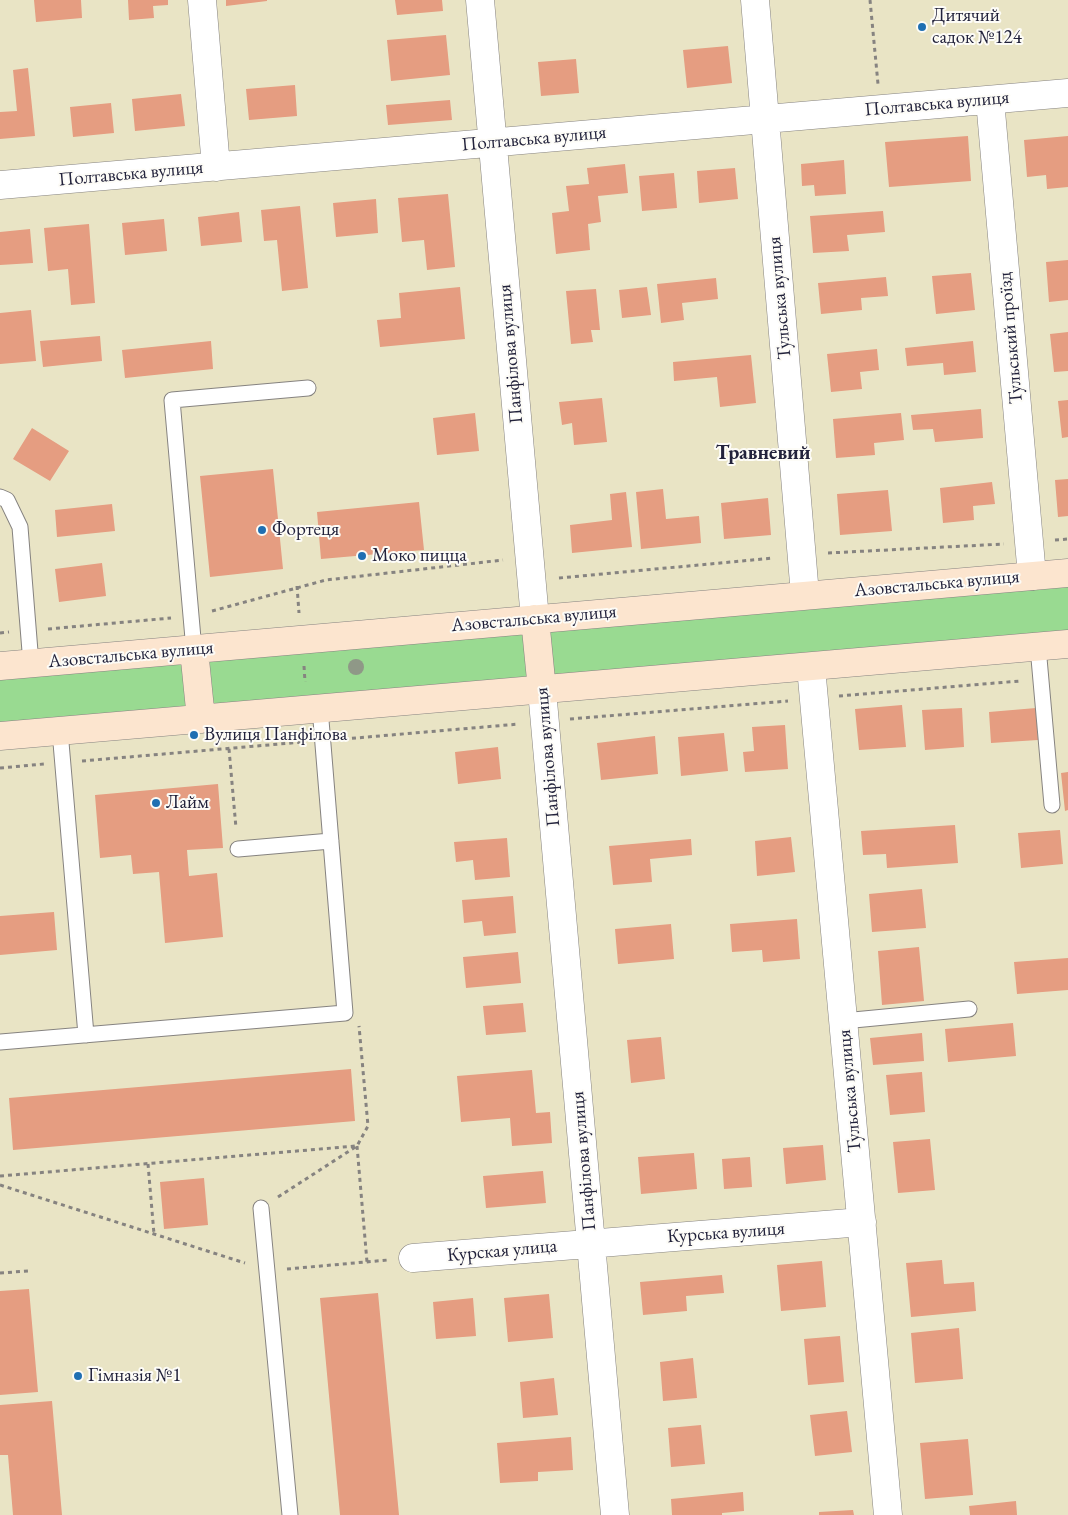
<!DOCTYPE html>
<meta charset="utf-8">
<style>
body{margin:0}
canvas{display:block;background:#e9e4c5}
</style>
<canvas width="1068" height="1515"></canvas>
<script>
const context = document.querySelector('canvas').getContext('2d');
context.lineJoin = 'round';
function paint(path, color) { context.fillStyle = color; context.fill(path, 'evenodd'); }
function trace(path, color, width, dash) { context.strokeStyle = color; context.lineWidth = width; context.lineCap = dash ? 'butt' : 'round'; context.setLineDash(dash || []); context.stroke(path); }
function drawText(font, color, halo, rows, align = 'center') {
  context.font = font + ' "EB Garamond",serif'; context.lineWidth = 4; context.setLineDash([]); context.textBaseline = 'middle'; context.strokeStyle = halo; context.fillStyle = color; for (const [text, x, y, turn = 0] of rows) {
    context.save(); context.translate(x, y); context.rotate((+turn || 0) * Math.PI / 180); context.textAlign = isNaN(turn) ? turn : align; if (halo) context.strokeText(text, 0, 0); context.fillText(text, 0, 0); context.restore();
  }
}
paint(new Path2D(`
 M1068,581V638L0,728V673Z`), '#99da91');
paint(new Path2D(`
 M34,0H81L82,18L36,22Z
 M128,0H168V5L153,6L154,18L129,20Z
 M226,0H267V1L226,6Z
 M395,0H442L443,11L397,15Z
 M446,35L450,75L391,81L387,40Z
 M728,46L732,83L687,88L683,50Z
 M576,59L579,93L541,96L538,62Z
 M28,68L35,136L0,139V112L17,111L13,70Z
 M295,85L297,116L249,120L246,89Z
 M181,94L185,126L135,131L132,99Z
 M450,100L452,120L388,125L386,105Z
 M111,103L114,133L73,137L70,107Z
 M968,136L971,181L889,187L885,142Z
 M1068,136V187L1047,189L1046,175L1027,177L1024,140Z
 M844,160L846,194L815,196L814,185L802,186L801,164Z
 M625,164L628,193L598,196L601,222L588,224L590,250L556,254L552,213L569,211L566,186L589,184L587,168Z
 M735,168L738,199L699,203L697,171Z
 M674,173L677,208L642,211L639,176Z
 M448,194L455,267L427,270L424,240L402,242L398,198Z
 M376,199L378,233L336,237L333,203Z
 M300,206L308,288L282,291L277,240L264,241L261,210Z
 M883,211L885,232L847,235L849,251L813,253L810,216Z
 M239,212L242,242L201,246L198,217Z
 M164,219L167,251L125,255L122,223Z
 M89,224L95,303L71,305L68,269L48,271L44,228Z
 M30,229L33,263L0,265V232Z
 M1068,260V300L1049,302L1046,262Z
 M971,273L975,310L936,314L932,276Z
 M886,277L888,296L861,298L862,310L821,314L818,283Z
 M716,278L718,299L682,303L684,320L661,323L657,284Z
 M460,287L465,339L380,347L377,320L401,318L399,293Z
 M647,287L651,315L622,318L619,290Z
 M596,289L600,330H591L593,342L571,344L566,291Z
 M31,310L36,361L0,364V313Z
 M1068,332V371L1054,372L1050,334Z
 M100,336L102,361L43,367L40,341Z
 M211,341L213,369L125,378L122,350Z
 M973,341L976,372L944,375L943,363L907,366L905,348Z
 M877,349L879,370L860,372L862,389L831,392L827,354Z
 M751,355L756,403L720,407L717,377L674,381L673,362Z
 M602,398L607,442L574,445L572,423L562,425L559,402Z
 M1068,400V437L1062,438L1058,401Z
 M981,409L983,438L935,442L933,429L913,430L911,415Z
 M475,413L479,451L437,455L433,418Z
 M901,413L904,440L874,443L875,455L836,458L833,419Z
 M32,428L69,451L50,481L13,459Z
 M273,469L283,569L210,577L200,476Z
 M1068,479V516L1058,517L1055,480Z
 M992,482L995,504L973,506L974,520L943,523L940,488Z
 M663,489L666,519L699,516L701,543L641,549L636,492Z
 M888,490L892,531L840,535L837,494Z
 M626,492L632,547L572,553L570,525L612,520L610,494Z
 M768,498L771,535L724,539L721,503Z
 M419,502L424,550L321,559L317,512Z
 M112,504L115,531L57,537L55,510Z
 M102,563L106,596L59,602L55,569Z
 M902,705L906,747L859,750L855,709Z
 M962,708L964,747L925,750L922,710Z
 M1036,708L1038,740L991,743L989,712Z
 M785,725L788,769L745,772L743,752L754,751L752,727Z
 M724,733L728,771L681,776L678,737Z
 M655,736L658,774L601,780L597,743Z
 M498,747L501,779L458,784L455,752Z
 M1068,772V810L1065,811L1061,773Z
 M218,784L223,848L187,850L189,876L217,873L223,937L165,943L159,872L133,874L131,855L100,858L95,795Z
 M955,825L958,863L887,868L886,854L863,855L861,831Z
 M1060,830L1063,864L1021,868L1018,833Z
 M791,837L795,872L757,876L755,841Z
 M507,838L510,877L475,880L473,860L456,862L454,842Z
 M691,839L692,855L650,859L652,882L613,885L609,846Z
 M922,889L926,928L872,932L869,894Z
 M513,896L516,933L484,936L482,921L464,923L462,900Z
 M54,912L57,950L0,955V916Z
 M797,919L800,959L763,962L762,950L732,952L730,924Z
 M671,924L674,959L618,964L615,929Z
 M919,947L924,1001L882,1005L878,951Z
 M518,952L521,983L466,988L463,957Z
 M1068,958V990L1017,994L1014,962Z
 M523,1003L526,1032L486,1035L483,1006Z
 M1013,1023L1016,1056L948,1062L945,1029Z
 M922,1033L924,1061L873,1065L870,1038Z
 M661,1037L665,1079L631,1083L627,1040Z
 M351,1069L355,1121L13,1150L9,1098Z
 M532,1070L536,1113L550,1112L552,1143L512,1146L510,1118L461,1122L457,1076Z
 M922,1072L925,1112L890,1115L886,1075Z
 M930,1139L935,1190L898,1193L893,1142Z
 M823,1145L826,1180L786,1184L783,1148Z
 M694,1153L697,1189L641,1194L638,1157Z
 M750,1157L752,1187L724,1189L722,1159Z
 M543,1171L546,1203L486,1208L483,1176Z
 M204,1178L208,1225L164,1229L160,1182Z
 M942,1260L944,1284L974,1282L976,1311L911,1317L906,1263Z
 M822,1261L826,1307L781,1311L777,1265Z
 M722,1275L724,1293L686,1296L687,1311L643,1315L640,1282Z
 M29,1289L38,1392L0,1395V1291Z
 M378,1293L399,1515H340L320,1298Z
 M549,1294L553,1338L508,1342L504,1298Z
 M473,1298L476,1336L436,1339L433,1302Z
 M959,1328L963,1379L915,1383L911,1333Z
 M840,1336L844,1382L808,1385L804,1339Z
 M693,1358L697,1398L663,1401L660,1362Z
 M554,1378L558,1415L523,1418L520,1382Z
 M52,1401L62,1515H13L8,1455H0V1405Z
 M847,1411L852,1452L815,1456L810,1415Z
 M701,1425L705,1464L671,1467L668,1428Z
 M571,1437L573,1470L538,1472V1481L500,1483L497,1443Z
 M968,1439L973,1495L925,1499L920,1443Z
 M743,1492L744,1511L722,1513V1515H672L671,1499Z
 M1016,1501L1017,1515H970L969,1506Z
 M853,1510L854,1515H819V1512Z`), '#e59d81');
const lane = new Path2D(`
 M0,497L7,500L20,527L31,664
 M1038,647L1052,805
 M194,650L172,400L308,388
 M60,731L86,1035
 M238,849L331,841
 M843,1021L969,1009
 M0,1042L345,1013L320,708
 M261,1208L290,1515`);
const street = new Path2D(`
 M202,0L216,167
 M480,0L535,619
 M755,0L805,595
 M990,100L1032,576
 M0,185L1068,93
 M811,667L888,1515
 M542,690L615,1515
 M413,1258L862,1222`);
const secondary = new Path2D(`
 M535,619L542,690
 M194,650L201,719
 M0,666L1068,573
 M0,736L1068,644`);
trace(lane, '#868380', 17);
trace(street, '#868380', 29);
trace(secondary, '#868380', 29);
trace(new Path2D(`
 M870,0L878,84
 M1055,540L1068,539
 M828,553L1004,544
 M559,578L774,558
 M297,586L299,613
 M212,611L326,580L503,560
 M48,629L171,618
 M0,633L9,632
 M304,666L305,682
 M839,696L1020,681
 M570,719L788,701
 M344,739L519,724
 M229,749L236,828
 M82,761L303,742
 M0,768L44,764
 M357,1146L367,1262
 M148,1164L154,1234
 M0,1176L356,1146
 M0,1185L245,1263
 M278,1197L357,1146L368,1126L359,1026
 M287,1269L388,1260
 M0,1273L28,1271`), '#868380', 3, [4, 4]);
trace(lane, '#fff', 15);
trace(street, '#fff', 28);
trace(secondary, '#fce5cf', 28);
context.fillStyle = '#8f9887';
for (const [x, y] of [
 [356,667]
]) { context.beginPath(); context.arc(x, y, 8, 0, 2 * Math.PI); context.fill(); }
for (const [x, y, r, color] of [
 [922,27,5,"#1f6fb2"],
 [262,530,5,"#1f6fb2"],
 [362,556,5,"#1f6fb2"],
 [194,735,5,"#1f6fb2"],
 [156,803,5,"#1f6fb2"],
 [78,1376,5,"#1f6fb2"]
]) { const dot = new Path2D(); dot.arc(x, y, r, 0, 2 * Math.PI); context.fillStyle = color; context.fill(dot); trace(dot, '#fdfcf7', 2); }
drawText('19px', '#22223b', '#fdfcf7', [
 ["Дитячий",932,16],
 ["садок №124",932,38],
 ["Фортеця",272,530],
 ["Моко пицца",372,556],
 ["Вулиця Панфілова",204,735],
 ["Лайм",166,803],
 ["Гімназія №1",88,1376]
], 'left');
drawText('19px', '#22223b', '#fdfcf7', [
 ["Полтавська вулиця",937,104,-5],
 ["Полтавська вулиця",534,139,-5],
 ["Полтавська вулиця",131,174,-5],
 ["Тульська вулиця",780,298,-95],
 ["Тульський проїзд",1011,338,-95],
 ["Панфілова вулиця",511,354,-95],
 ["Азовстальська вулиця",937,584,-5],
 ["Азовстальська вулиця",534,619,-5],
 ["Азовстальська вулиця",131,655,-5],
 ["Панфілова вулиця",548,757,-95],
 ["Тульська вулиця",850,1091,-95],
 ["Панфілова вулиця",584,1161,-95],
 ["Курська вулиця",726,1233,-4],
 ["Курская улица",502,1251,-5]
]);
drawText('bold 20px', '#22223b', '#fdfcf7', [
 ["Травневий",763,454]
]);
</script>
